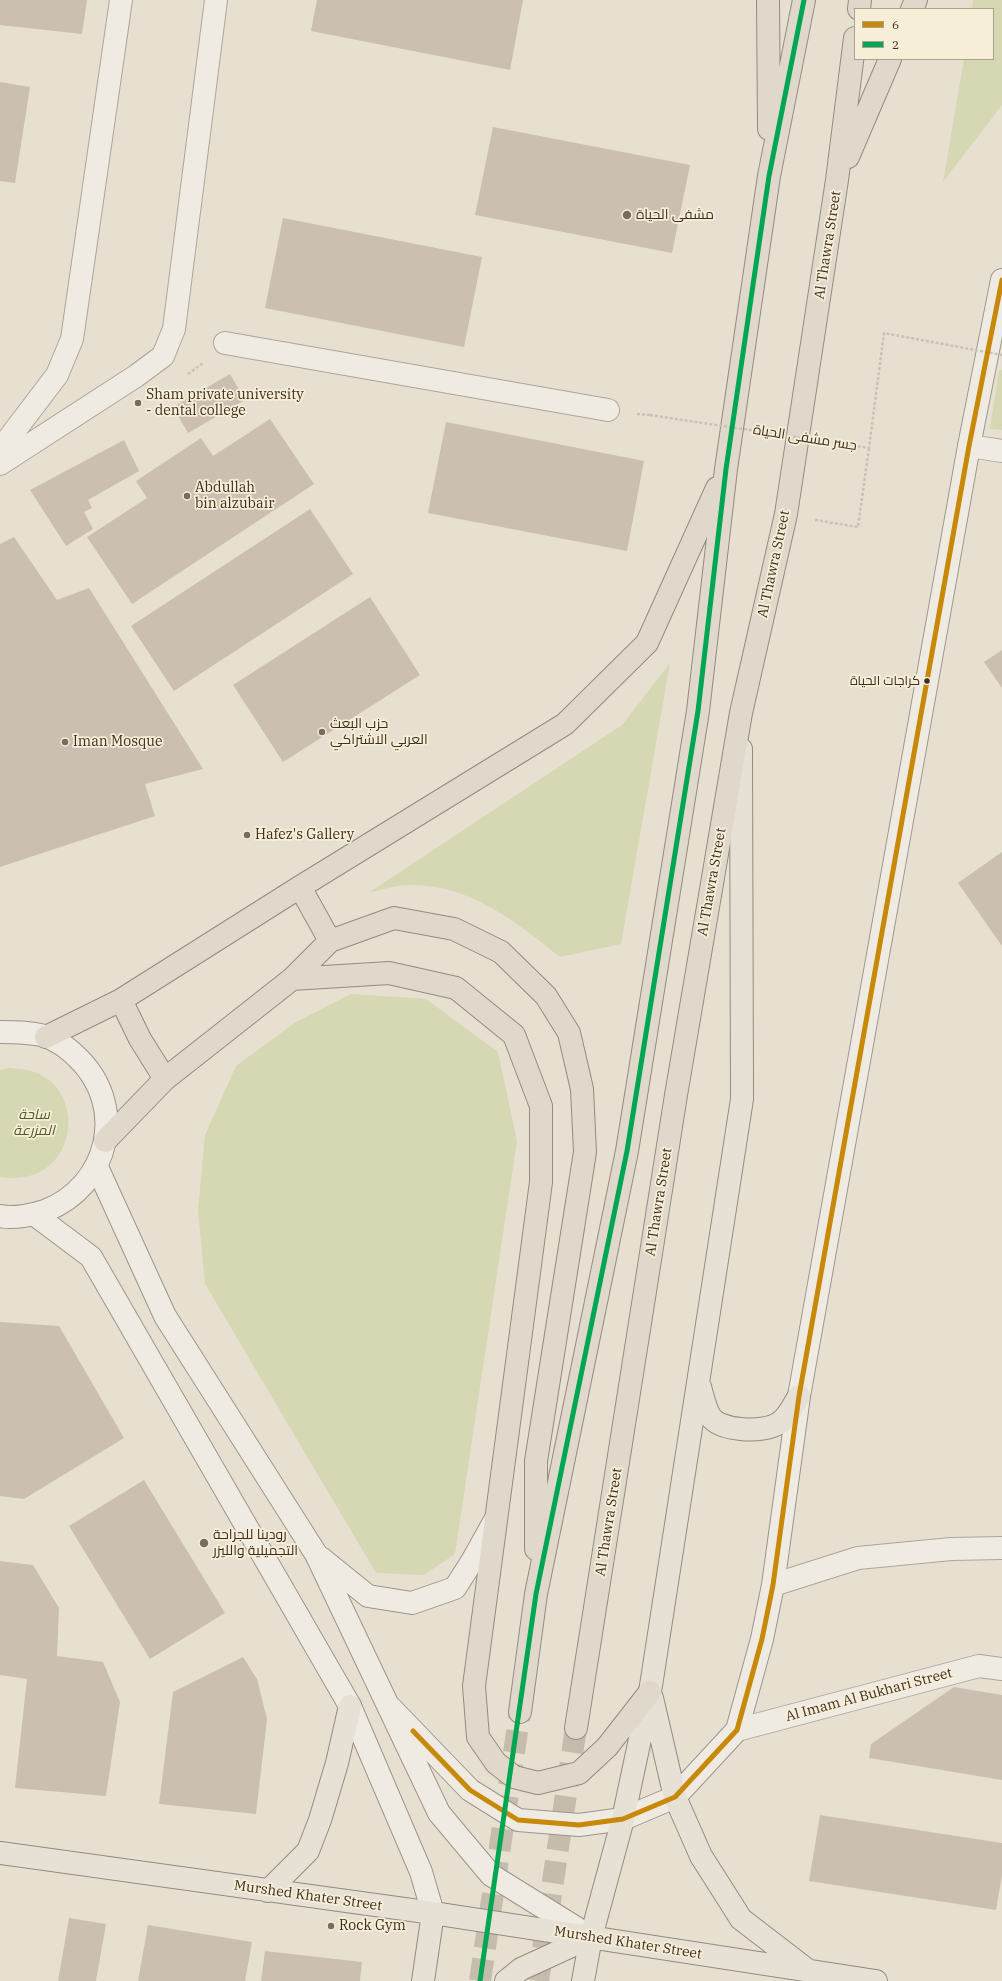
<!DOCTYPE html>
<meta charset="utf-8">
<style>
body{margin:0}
#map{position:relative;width:1002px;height:1981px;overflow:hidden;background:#e7e0d1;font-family:"IBM Plex Serif",serif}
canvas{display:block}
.legend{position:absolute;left:854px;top:8px;width:140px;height:52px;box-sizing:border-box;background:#f7eed8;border:1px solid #ada18e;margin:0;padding:5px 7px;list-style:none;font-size:12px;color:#3d2e20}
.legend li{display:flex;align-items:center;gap:8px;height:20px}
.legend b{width:20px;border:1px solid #ada18e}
</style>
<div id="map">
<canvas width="1002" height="1981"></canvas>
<ul class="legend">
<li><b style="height:5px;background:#c88808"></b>6</li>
<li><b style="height:5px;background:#00a651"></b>2</li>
</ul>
</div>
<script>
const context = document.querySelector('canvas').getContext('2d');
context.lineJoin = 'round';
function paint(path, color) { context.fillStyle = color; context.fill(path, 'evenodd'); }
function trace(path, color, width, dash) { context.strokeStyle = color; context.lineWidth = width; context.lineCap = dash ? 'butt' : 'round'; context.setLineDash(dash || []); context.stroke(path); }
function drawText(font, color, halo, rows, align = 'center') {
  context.font = font + ' "IBM Plex Serif",Cairo,serif'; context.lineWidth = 3.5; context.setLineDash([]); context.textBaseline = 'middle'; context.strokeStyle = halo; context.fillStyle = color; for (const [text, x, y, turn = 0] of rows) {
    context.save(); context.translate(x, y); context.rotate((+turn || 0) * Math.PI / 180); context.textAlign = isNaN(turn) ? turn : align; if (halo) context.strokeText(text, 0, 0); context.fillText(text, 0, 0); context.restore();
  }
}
paint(new Path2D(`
 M973,0H1002V105L943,182L964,59H993V9H972Z
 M999,370H1002V430L990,429Z
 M670,663L621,944L560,957C517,922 467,883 409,885C396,885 382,890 370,892L622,725Z
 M351,994L426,999L498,1052L517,1141L455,1554L424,1575L376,1573L205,1284L198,1210L205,1135L236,1066L296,1022Z
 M9,1068C15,1069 22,1069 28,1070C92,1086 78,1190 0,1177V1070Z`), '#d6d7b3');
paint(new Path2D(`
 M0,0H87L82,34L0,25Z
 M317,0H523L510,70L311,31Z
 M0,82L30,87L15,183L0,181Z
 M493,127L690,165L672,253L475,215Z
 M283,218L482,257L464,347L265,308Z
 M230,374L245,400L188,433L173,407Z
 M270,419L314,484L132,604L87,537L147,498L136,481L201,438L213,456Z
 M446,422L644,461L627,551L428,513Z
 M124,440L139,471L88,500L92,508L84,512L93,529L66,546L30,490Z
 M310,509L353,574L174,691L131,626Z
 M14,537L57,600L89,588L203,769L145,784L155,816L0,867V544Z
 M370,597L420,675L283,762L233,685Z
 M1002,650V688L984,662Z
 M1002,852V946L958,883Z
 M0,1322L59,1326L124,1438L24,1499L0,1496Z
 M144,1480L225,1613L150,1659L69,1526Z
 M0,1561L33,1565L59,1608L57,1656L103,1662L120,1702L106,1796L15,1788L27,1679L0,1675Z
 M243,1657L257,1679L267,1719L256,1814L159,1804L173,1692Z
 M954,1687L1002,1695V1780L869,1758L871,1744Z
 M820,1815L1002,1843V1875L996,1910L809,1881Z
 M69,1918L106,1924L96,1981H58Z
 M148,1925L252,1942L245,1981H138Z
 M265,1951L362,1962L360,1981H261Z`), '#cbbfb2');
trace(new Path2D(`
 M480,1981L520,1712
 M538,1981L576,1728`), '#c5bcae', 22, [22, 11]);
const minor = new Path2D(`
 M225,343L608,410
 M969,446L1002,451
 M0,450L57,375L72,339L121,0
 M0,464L136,376L163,356L174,329L216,0
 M773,1585L858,1558L951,1549L1002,1548
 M737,1730L979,1666L1002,1669`);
const secondary = new Path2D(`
 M0,1032C15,1032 30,1032 45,1036C57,1040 69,1049 78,1058C128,1107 109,1186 45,1211C33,1215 13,1219 0,1216
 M97,1167L165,1316L316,1554L439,1813L491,1875L591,1937
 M35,1215L91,1257L350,1706L421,1872L433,1913
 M321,1558L368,1596L412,1603L455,1588L471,1563L495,1520
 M390,1707L470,1790L518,1820L579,1825L623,1819L675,1797L737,1730L762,1639L773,1585L799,1396L969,446L1002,280`);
const primary = new Path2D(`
 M700,1387C703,1397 705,1408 710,1416C720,1432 765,1433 779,1423C788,1418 794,1404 799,1396
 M652,1698L675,1797L701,1856L741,1919L806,1969
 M0,1853L433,1913L876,1981
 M268,1891L308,1851L320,1820L337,1763L350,1706
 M423,1981L433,1913
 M506,1981L521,1969L591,1937
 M583,1981L591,1937L623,1819L650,1692L742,1099L741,749`);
const trunk = new Path2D(`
 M768,0L769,129
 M859,9L860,0
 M912,9L916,0
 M848,157L890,59
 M300,887L330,941
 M292,979L389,973L456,988L514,1035L541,1106V1182L474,1686L478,1737L496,1763L514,1777L538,1783L579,1773L607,1747L650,1692
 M121,1000L140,1039L165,1079
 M46,1037L121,1000L300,887L565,724L647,643L717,488
 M105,1141L165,1079L292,979L330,941L394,918L454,929L501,952L546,996L569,1033L582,1089L585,1152L536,1461V1549
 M520,1712L536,1594L627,1151L698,711L726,469L769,176L804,0
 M576,1728L676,1095L741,713L786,514L837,180L855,38`);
trace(minor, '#ada599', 24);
trace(secondary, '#9c958a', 24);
trace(primary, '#928b80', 24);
trace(trunk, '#928b80', 24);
trace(new Path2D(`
 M188,374L203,363
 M637,414L650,415
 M815,520L858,527L869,448`), '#c8c2b9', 2.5, [3, 2]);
trace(minor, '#efebe3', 22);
trace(secondary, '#efebe3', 22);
trace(primary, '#e6e1d4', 22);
trace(trunk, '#e0d9cb', 22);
trace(new Path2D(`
 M650,415L869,448L884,333L1002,355`), '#c8c2b9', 2.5, [3, 2]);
trace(new Path2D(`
 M413,1731L470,1790L518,1820L579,1825L623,1819L675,1797L737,1730L762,1639L773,1585L799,1396L969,446L1002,280`), '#c88808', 5);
trace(new Path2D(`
 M480,1981L536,1594L627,1151L698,711L726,469L769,176L804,0`), '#00a651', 5);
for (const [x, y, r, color] of [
 [627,215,5,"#786c5e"],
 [138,403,4,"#786c5e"],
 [187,496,4,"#786c5e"],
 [927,681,3.5,"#3d2e20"],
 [322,732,4,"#786c5e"],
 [65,742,4,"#786c5e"],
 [247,835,4,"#786c5e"],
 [204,1543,5,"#786c5e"],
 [331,1926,4,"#786c5e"]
]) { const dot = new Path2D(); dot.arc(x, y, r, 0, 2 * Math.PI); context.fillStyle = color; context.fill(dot); trace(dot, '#f7eed8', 1.5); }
drawText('13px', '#3d2e20', '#f7eed8', [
 ["كراجات الحياة",920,681]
], 'right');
drawText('14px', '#3d2e20', '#f7eed8', [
 ["مشفى الحياة",636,215],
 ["Sham private university",146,395],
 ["- dental college",146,411],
 ["Abdullah",195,488],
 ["bin alzubair",195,504],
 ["حزب البعث",330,724],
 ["العربي الاشتراكي",330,740],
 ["Iman Mosque",73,742],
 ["Hafez's Gallery",255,835],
 ["رودينا للجراحة",213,1535],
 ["التجميلية والليزر",213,1551],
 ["Rock Gym",339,1926]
], 'left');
drawText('14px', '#3d2e20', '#f7eed8', [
 ["Al Thawra Street",828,245,-81],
 ["جسر مشفى الحياة",805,438,9],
 ["Al Thawra Street",774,564,-78],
 ["Al Thawra Street",712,882,-80],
 ["Al Thawra Street",659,1202,-81],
 ["Al Thawra Street",609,1522,-81],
 ["Al Imam Al Bukhari Street",869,1695,-15],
 ["Murshed Khater Street",308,1896,8],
 ["Murshed Khater Street",628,1943,9]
]);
drawText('italic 14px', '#4d5a26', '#f7eed8', [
 ["ساحة",34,1115],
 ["المزرعة",34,1131]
]);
</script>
